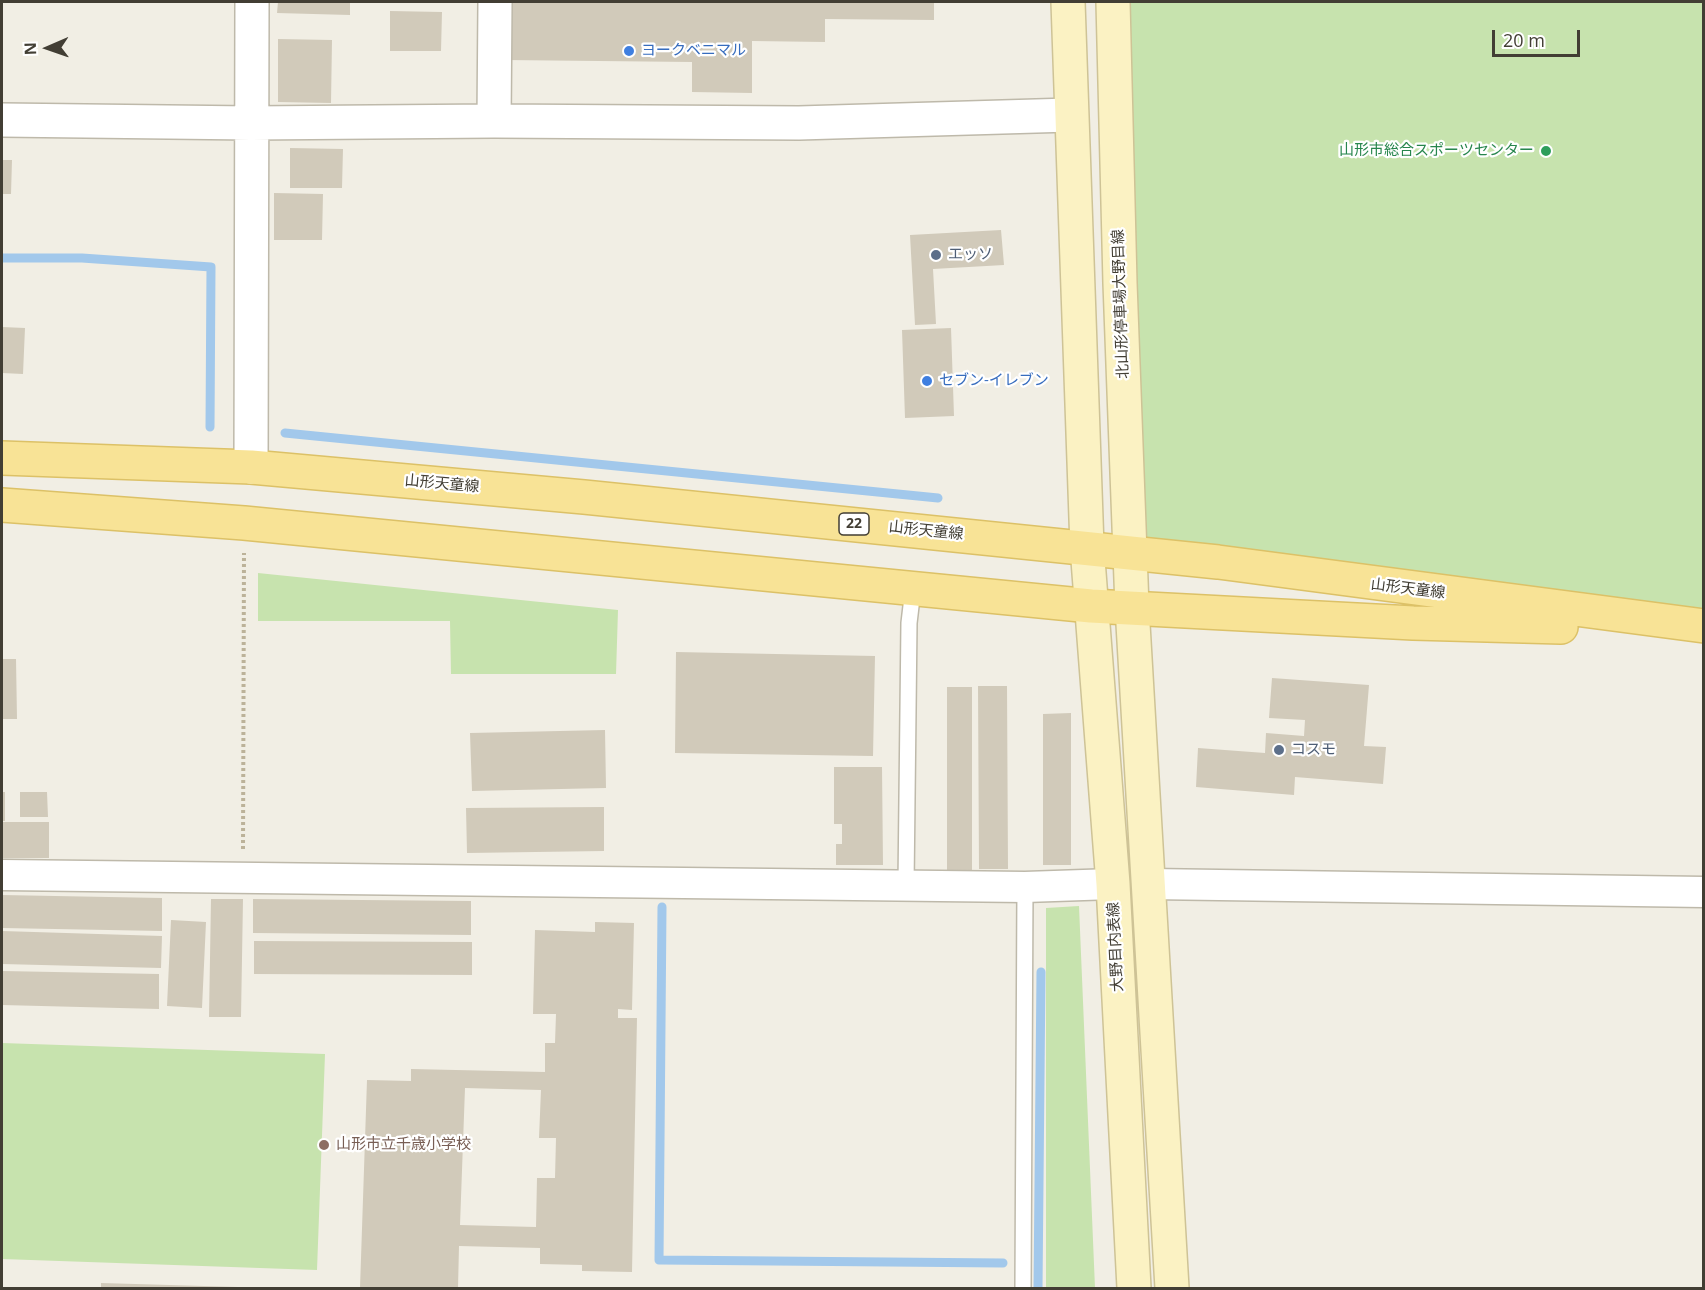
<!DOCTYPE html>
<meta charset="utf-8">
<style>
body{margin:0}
#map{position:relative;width:1705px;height:1290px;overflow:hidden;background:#f1eee4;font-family:"Open Sans",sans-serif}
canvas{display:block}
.frame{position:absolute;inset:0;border:3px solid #423e34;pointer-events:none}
.north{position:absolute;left:18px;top:18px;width:60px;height:60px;-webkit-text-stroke:4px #fff;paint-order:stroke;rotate:268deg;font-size:16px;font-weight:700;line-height:24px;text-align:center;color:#423e34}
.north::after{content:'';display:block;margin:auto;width:21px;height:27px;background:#423e34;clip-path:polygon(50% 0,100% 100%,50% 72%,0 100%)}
.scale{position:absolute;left:1492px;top:30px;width:88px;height:27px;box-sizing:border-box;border:3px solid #423e34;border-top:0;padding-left:8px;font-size:18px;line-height:21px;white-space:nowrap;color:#423e34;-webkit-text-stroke:4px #fff;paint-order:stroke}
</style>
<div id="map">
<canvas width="1705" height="1290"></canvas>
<div class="frame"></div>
<div class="north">N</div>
<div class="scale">20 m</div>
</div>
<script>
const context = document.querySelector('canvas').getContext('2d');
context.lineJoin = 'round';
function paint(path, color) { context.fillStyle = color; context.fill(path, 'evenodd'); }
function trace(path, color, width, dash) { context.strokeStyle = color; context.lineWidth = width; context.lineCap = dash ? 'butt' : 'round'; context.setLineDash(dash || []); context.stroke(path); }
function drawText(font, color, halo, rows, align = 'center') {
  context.font = font + ' "Open Sans","Noto Sans JP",sans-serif'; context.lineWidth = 4.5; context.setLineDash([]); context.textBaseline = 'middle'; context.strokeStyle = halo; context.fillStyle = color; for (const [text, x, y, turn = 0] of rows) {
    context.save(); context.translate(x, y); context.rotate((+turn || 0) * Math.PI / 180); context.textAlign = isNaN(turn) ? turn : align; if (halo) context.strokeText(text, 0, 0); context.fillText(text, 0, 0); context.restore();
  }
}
paint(new Path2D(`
 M1113,2H1703V626L1132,553Z
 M258,573L618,610L616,674H451L450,621H258Z
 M1079,906L1095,1288H1046V908Z
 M2,1043L325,1054L317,1270L2,1259Z`), '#c7e3ae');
trace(new Path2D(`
 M2,258H82L211,267L210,427
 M285,433L938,498
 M662,907L659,1260L1003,1263
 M1038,1288L1041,972`), '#a2c8eb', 9);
paint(new Path2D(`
 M278,2H350V15L277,13Z
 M506,2H934V20L825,19V42L752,41V93L692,92V62L505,60Z
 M390,11L442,12L441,51H390Z
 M278,39L332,40L331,103L278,102Z
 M290,148L343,149L342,188H290Z
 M2,160H12L11,194H2Z
 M274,193L323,194L322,240H274Z
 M1001,230L1004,265L933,269L936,324L915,325L910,235Z
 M2,327L25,328L23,374L2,373Z
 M951,328L954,416L905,418L902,330Z
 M676,652L875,656L873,756L675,753Z
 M2,659H16L17,719H2Z
 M1272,678L1369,685L1364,746L1386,747L1383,784L1295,777L1294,795L1196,787L1198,748L1265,753L1266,733L1304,736L1305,720L1269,718Z
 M978,686H1007L1008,869H979Z
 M947,687H972V870H947Z
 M1071,713V865H1043V714Z
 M605,730L606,788L472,791L470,733Z
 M834,767H882L883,865H836V844H842V824H834Z
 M2,792H5V821H2Z
 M20,792H47L48,817H20Z
 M604,807V851L467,853L466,808Z
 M2,822H49V858H2Z
 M2,895L162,898V931L2,928Z
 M211,899H243L241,1017H209Z
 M253,899L471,901V935L253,933Z
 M171,920L206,922L202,1008L167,1006Z
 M595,922L634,923L632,1010L618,1009V1018H637L632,1272L582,1271V1265L540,1264V1248L459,1246L458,1288H360L367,1080L411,1081V1069L545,1072V1043H555L556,1014H533L535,930L595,932ZM465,1088L541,1090L539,1138H556L555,1178H537L536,1227L460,1225Z
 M2,931L162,936L161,968L2,964Z
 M254,941L472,942V975L254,974Z
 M2,971L159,974V1009L2,1005Z
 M101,1283L238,1287V1288H101Z`), '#d1caba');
const service = new Path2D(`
 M906,885L909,623L913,589
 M1023,1288L1025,887`);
const minor = new Path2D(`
 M2,875L1025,887L1113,884
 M1150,884L1704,892`);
const tertiary = new Path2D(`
 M2,120L251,123L494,121L799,123L1070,115
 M494,121L495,2
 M251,467L252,2`);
const secondary = new Path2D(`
 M1068,2L1087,547L1113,884L1134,1288
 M1113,2L1120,283L1132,607L1172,1288`);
const primary = new Path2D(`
 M2,458L251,467L584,497L1218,562L1704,626
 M2,505L244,523L1091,606L1413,623L1561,627`);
trace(service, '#beb9aa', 18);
trace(minor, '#beb9aa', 33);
trace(tertiary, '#beb9aa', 36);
trace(secondary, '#cec396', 36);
trace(primary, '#dcc167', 36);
trace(new Path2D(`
 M243,849L244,553`), '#bcb299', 4, [3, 3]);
trace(service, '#fff', 15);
trace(minor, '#fff', 30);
trace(tertiary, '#fff', 33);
trace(secondary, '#fbf2c3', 33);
trace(primary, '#f8e396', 33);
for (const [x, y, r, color] of [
 [629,51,6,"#3f7fe0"],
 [1546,151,6,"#2e9e5b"],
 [936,255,6,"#5c6f8a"],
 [927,381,6,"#3f7fe0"],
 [1279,750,6,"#5c6f8a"],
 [324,1145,6,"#8d6e63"]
]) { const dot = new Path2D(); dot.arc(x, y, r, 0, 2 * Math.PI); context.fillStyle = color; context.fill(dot); trace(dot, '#fff', 2); }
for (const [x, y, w] of [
 [854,524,30]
]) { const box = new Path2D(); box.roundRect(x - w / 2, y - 11, w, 22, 4.5); context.fillStyle = '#fff'; context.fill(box); trace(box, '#423e34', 1.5); }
drawText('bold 14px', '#423e34', null, [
 ["22",854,524]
]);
drawText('15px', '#366cbe', '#fff', [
 ["ヨークベニマル",641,51],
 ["セブン-イレブン",939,381]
], 'left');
drawText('15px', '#27864d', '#fff', [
 ["山形市総合スポーツセンター",1534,151]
], 'right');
drawText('15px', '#4e5e75', '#fff', [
 ["エッソ",948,255],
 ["コスモ",1291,750]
], 'left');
drawText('15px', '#423e34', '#fff', [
 ["北山形停車場大野目線",1121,304,-92],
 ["山形天童線",442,484,5],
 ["山形天童線",926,531,6],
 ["山形天童線",1408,589,7],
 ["大野目内表線",1116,947,-93]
]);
drawText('15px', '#785e54', '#fff', [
 ["山形市立千歳小学校",336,1145]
], 'left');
</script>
